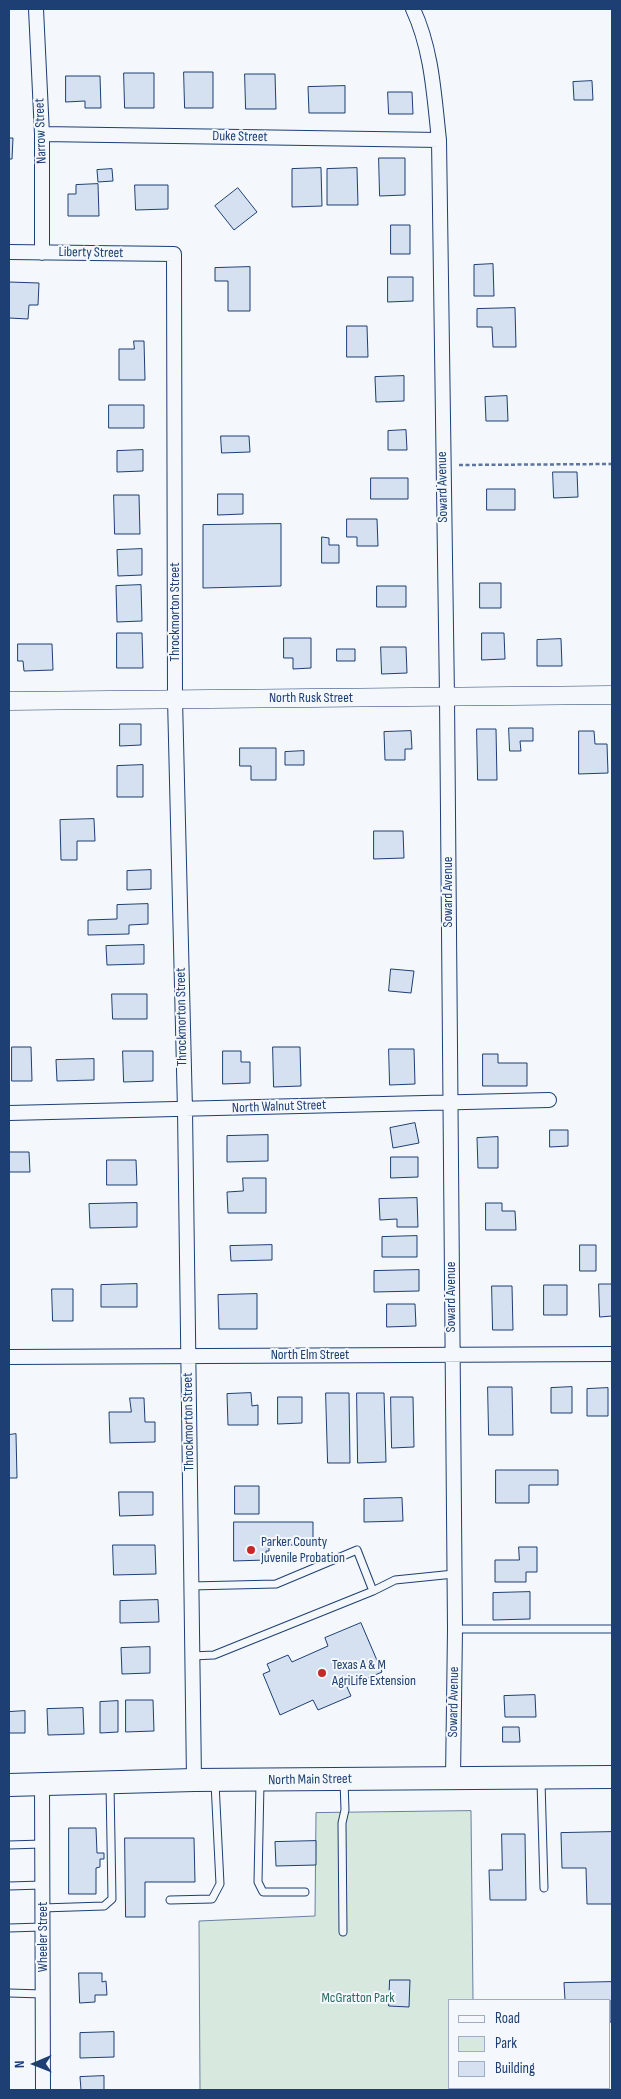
<!DOCTYPE html>
<style>
body{margin:0}
#map{position:relative;width:621px;height:2099px;overflow:hidden;background:#f4f7fb;font-family:"Sofia Sans Condensed",sans-serif}
canvas{display:block}
.frame{position:absolute;inset:0;border:10px solid #1d3f73;pointer-events:none}
.legend{position:absolute;left:448px;top:1999px;width:162px;height:90px;box-sizing:border-box;background:#f4f7fb;border:1px solid #9eadc5;margin:0;padding:6px 9px;list-style:none;font-size:15px;color:#1d3f73}
.legend li{display:flex;align-items:center;gap:10px;height:25px}
.legend b{width:25px;border:1px solid #9eadc5}
.north{position:absolute;left:10px;top:2039px;width:50px;height:50px;-webkit-text-stroke:4px #f4f7fb;paint-order:stroke;rotate:269deg;font-size:14px;font-weight:700;line-height:20px;text-align:center;color:#1d3f73}
.north::after{content:'';display:block;margin:auto;width:18px;height:22px;background:#1d3f73;clip-path:polygon(50% 0,100% 100%,50% 72%,0 100%)}
</style>
<div id="map">
<canvas width="621" height="2099"></canvas>
<div class="frame"></div>
<ul class="legend">
<li><b style="height:6px;background:#f4f7fb"></b>Road</li>
<li><b style="height:14px;background:#d7e8df"></b>Park</li>
<li><b style="height:14px;background:#d5e0f0"></b>Building</li>
</ul>
<div class="north">N</div>
</div>
<script>
const context = document.querySelector('canvas').getContext('2d');
context.lineJoin = 'round';
function paint(path, color) { context.fillStyle = color; context.fill(path, 'evenodd'); }
function trace(path, color, width, dash) { context.strokeStyle = color; context.lineWidth = width; context.lineCap = dash ? 'butt' : 'round'; context.setLineDash(dash || []); context.stroke(path); }
function drawText(font, color, halo, rows, align = 'center') {
  context.font = font + ' "Sofia Sans Condensed",sans-serif'; context.lineWidth = 4; context.setLineDash([]); context.textBaseline = 'middle'; context.strokeStyle = halo; context.fillStyle = color; for (const [text, x, y, turn = 0] of rows) {
    context.save(); context.translate(x, y); context.rotate((+turn || 0) * Math.PI / 180); context.textAlign = isNaN(turn) ? turn : align; if (halo) context.strokeText(text, 0, 0); context.fillText(text, 0, 0); context.restore();
  }
}
const green = new Path2D(`
 M471,1811L473,2000H450V2088H475V2090H200L199,1921L315,1916L316,1813Z`);
paint(green, '#d7e8df');
trace(green, '#687fa3', 1);
const building = new Path2D(`
 M184,72H213V108H185Z
 M124,73H154V108H125Z
 M245,74H275L276,109H246Z
 M66,76H100L101,108H85V101L66,102Z
 M592,81L593,100H574L573,82Z
 M345,86V113H309L308,87Z
 M388,92H412L413,114H389Z
 M9,138H13L12,159H9Z
 M379,158H405V195L380,196Z
 M321,168L322,206L292,207V169Z
 M357,168L358,205H327V169Z
 M112,169L113,181L98,182L97,170Z
 M98,184L99,216H68V194H76V185Z
 M135,185H168V209L136,210Z
 M238,188L257,212L234,230L215,206Z
 M391,225H410V254H391Z
 M493,264L494,296H474V265Z
 M250,267V311H228V281H215V268Z
 M388,277H413V301L388,302Z
 M9,282L39,283L38,305H29L28,319L9,318Z
 M515,308L516,347H493L492,327H477V309Z
 M347,326H367L368,357H347Z
 M134,341H144L145,380H119V349H134Z
 M404,376V401L376,402L375,377Z
 M507,396L508,421H486L485,397Z
 M109,405H144V428H109Z
 M406,430L407,450H388V431Z
 M221,436H249L250,452L222,453Z
 M143,450V471L117,472V451Z
 M553,472H577L578,497L554,498Z
 M371,478H408V499H371Z
 M487,489H515V510H487Z
 M218,494H243V514L218,515Z
 M114,495H139L140,534H115Z
 M347,519H377L378,546H357V537H347Z
 M281,524V586L203,588V525Z
 M322,537L329,538V545H339V563H322Z
 M142,549V575L118,576L117,550Z
 M480,583H501V608H480Z
 M141,585L142,621L117,622L116,586Z
 M377,586H406V607H377Z
 M117,633H142L143,668H117Z
 M482,633H504L505,659L482,660Z
 M284,638H311V668L293,669V658H284Z
 M561,639L562,666H537V640Z
 M18,644H52L53,670L24,671L23,661H18Z
 M381,647H406L407,673L382,674Z
 M337,649H355V661H337Z
 M120,724H141V745L120,746Z
 M509,728H533V741H520L521,751H510Z
 M477,729H496L497,780H478Z
 M411,731L412,749H405V760H385L384,732Z
 M579,731H594L595,744H607L608,773L579,774Z
 M240,748H276V780H251V766H240Z
 M304,751V765H285V752Z
 M143,765V797H117V766Z
 M94,819L95,841H77V860H61L60,820Z
 M374,831H403L404,858L374,859Z
 M151,870V889L127,890V871Z
 M148,904V924L129,925V934L88,935V920L117,919V905Z
 M144,945V964L107,965L106,946Z
 M391,969L414,971L411,993L389,991Z
 M112,994H147V1019H113Z
 M12,1047H31L32,1081H12Z
 M273,1047H300L301,1086L274,1087Z
 M389,1049H414L415,1084L390,1085Z
 M123,1051H153V1081L124,1082Z
 M223,1051H241V1062H250V1083L223,1084Z
 M483,1054H498V1063H527V1086H483Z
 M94,1059V1080L57,1081L56,1060Z
 M415,1123L419,1143L393,1148L390,1128Z
 M550,1130H568V1146L550,1147Z
 M268,1135V1161L227,1162V1136Z
 M498,1137V1168H478L477,1138Z
 M9,1152H29L30,1172H9Z
 M391,1157H418V1177L391,1178Z
 M107,1160H136L137,1185H107Z
 M243,1178H266V1213H228L227,1192L243,1191Z
 M417,1198L418,1227H397V1219L380,1220L379,1199Z
 M137,1203V1227L90,1228L89,1204Z
 M486,1203H502V1211H515L516,1230H486Z
 M417,1236V1257H382V1237Z
 M272,1245V1260L231,1261L230,1246Z
 M580,1245H596V1271H580Z
 M419,1270V1291L374,1292V1271Z
 M137,1284V1307H101V1285Z
 M599,1284H612V1316L600,1317Z
 M544,1285H567V1315H544Z
 M492,1286H512L513,1330H493Z
 M52,1289H73V1321H53Z
 M257,1294V1329H219L218,1295Z
 M387,1304H415L416,1326L387,1327Z
 M488,1387H512L513,1435H489Z
 M572,1387V1413H551V1388Z
 M608,1388V1416H587V1389Z
 M251,1393L252,1406L258,1405V1425H228L227,1394Z
 M326,1393H349L350,1463H328Z
 M357,1393H384L386,1462L358,1463Z
 M278,1397H302V1423L278,1424Z
 M391,1397H413L414,1447L392,1448Z
 M130,1398H144L145,1422H155V1442L110,1443L109,1412H131Z
 M16,1434L17,1478H9V1435Z
 M496,1470H558V1485H529V1503H496Z
 M235,1486H259V1514H235Z
 M119,1492H153V1515L120,1516Z
 M402,1498L403,1521L364,1522V1499Z
 M234,1522H313V1545H269V1551H266V1560L234,1561Z
 M113,1545H155L156,1574L114,1575Z
 M519,1547H537V1572H526V1582H495V1560H519Z
 M530,1592V1619L493,1620V1593Z
 M158,1600L159,1622L120,1623V1601Z
 M361,1623L382,1672L347,1687L351,1696L318,1710L313,1700L280,1715L263,1674L270,1671L267,1664L288,1655L292,1662L328,1646L325,1638Z
 M150,1647V1673L122,1674L121,1648Z
 M535,1695L536,1717H505L504,1696Z
 M126,1700H153L154,1731L126,1732Z
 M118,1701V1732L100,1733V1702Z
 M83,1708L84,1734L48,1735L47,1709Z
 M25,1711V1733H9V1712Z
 M503,1727H519L520,1742H503Z
 M69,1828H96L97,1853H104V1859H100V1867L96,1868V1894H69Z
 M612,1832V1904H587L586,1868H562L561,1833Z
 M502,1834H525L526,1900H490L489,1870H502Z
 M125,1838H194L195,1882H145V1917H126Z
 M316,1841V1865L276,1866L275,1842Z
 M79,1973H102V1982L106,1981L107,1995H95V2002L80,2003Z
 M390,1980H410L409,2007L389,2006Z
 M612,1982V2022H610V2000H565L564,1983Z
 M114,2032V2057L80,2058V2033Z
 M104,2076V2090H81L80,2077Z`);
paint(building, '#d5e0f0');
trace(building, '#1d3f73', 1);
const service = new Path2D(`
 M191,1586L276,1584L357,1550L373,1591
 M455,1629H612
 M192,1656L214,1655L373,1591L395,1580L454,1574
 M541,1781L544,1888
 M260,1783L258,1882L263,1892H305
 M9,1845L42,1844
 M9,1886L42,1885
 M170,1900L212,1899L220,1884L215,1783
 M42,1908L104,1906L112,1899L110,1784
 M9,1928L42,1927
 M343,1932L342,1823L345,1810L344,1781
 M9,1993L43,1994`);
const minor = new Path2D(`
 M36,9L42,134V253
 M413,9C432,50 434,95 439,140L447,697L455,1629L453,1778
 M42,134L439,140
 M9,252L174,254L175,699L185,1110L194,1780
 M9,1113L549,1100
 M9,1357L612,1354
 M42,1784L43,2090`);
const tertiary = new Path2D(`
 M9,701L612,695`);
const primary = new Path2D(`
 M9,1785L194,1780L612,1777`);
trace(service, '#1d3f73', 9);
trace(minor, '#1d3f73', 16);
trace(tertiary, '#1d3f73', 19);
trace(primary, '#1d3f73', 24);
trace(new Path2D(`
 M459,465L612,464`), '#5e769c', 2.5, [4, 2.5]);
trace(service, '#f4f7fb', 7);
trace(minor, '#f4f7fb', 14);
trace(tertiary, '#f4f7fb', 18);
trace(primary, '#f4f7fb', 22);
for (const [x, y, r, color] of [
 [251,1550,5,"#c62828"],
 [322,1673,5,"#c62828"]
]) { const dot = new Path2D(); dot.arc(x, y, r, 0, 2 * Math.PI); context.fillStyle = color; context.fill(dot); trace(dot, '#f4f7fb', 2); }
drawText('14px', '#1d3f73', '#f4f7fb', [
 ["Narrow Street",41,131,-92],
 ["Duke Street",240,137,1],
 ["Liberty Street",91,253,1],
 ["Soward Avenue",443,487,-91],
 ["Throckmorton Street",175,612,-90],
 ["North Rusk Street",311,698],
 ["Soward Avenue",448,892,-90],
 ["Throckmorton Street",182,1017,-91],
 ["North Walnut Street",279,1107,-2],
 ["Soward Avenue",451,1297,-90],
 ["North Elm Street",310,1355],
 ["Throckmorton Street",189,1422,-91],
 ["Soward Avenue",454,1702,-89],
 ["North Main Street",310,1780,-1],
 ["Wheeler Street",43,1937,-90]
]);
drawText('14px', '#1d3f73', '#f4f7fb', [
 ["Parker County",261,1542],
 ["Juvenile Probation",261,1558],
 ["Texas A & M",332,1665],
 ["AgriLife Extension",332,1681]
], 'left');
drawText('14px', '#2c6c60', '#f4f7fb', [
 ["McGratton Park",358,1998]
]);
</script>
